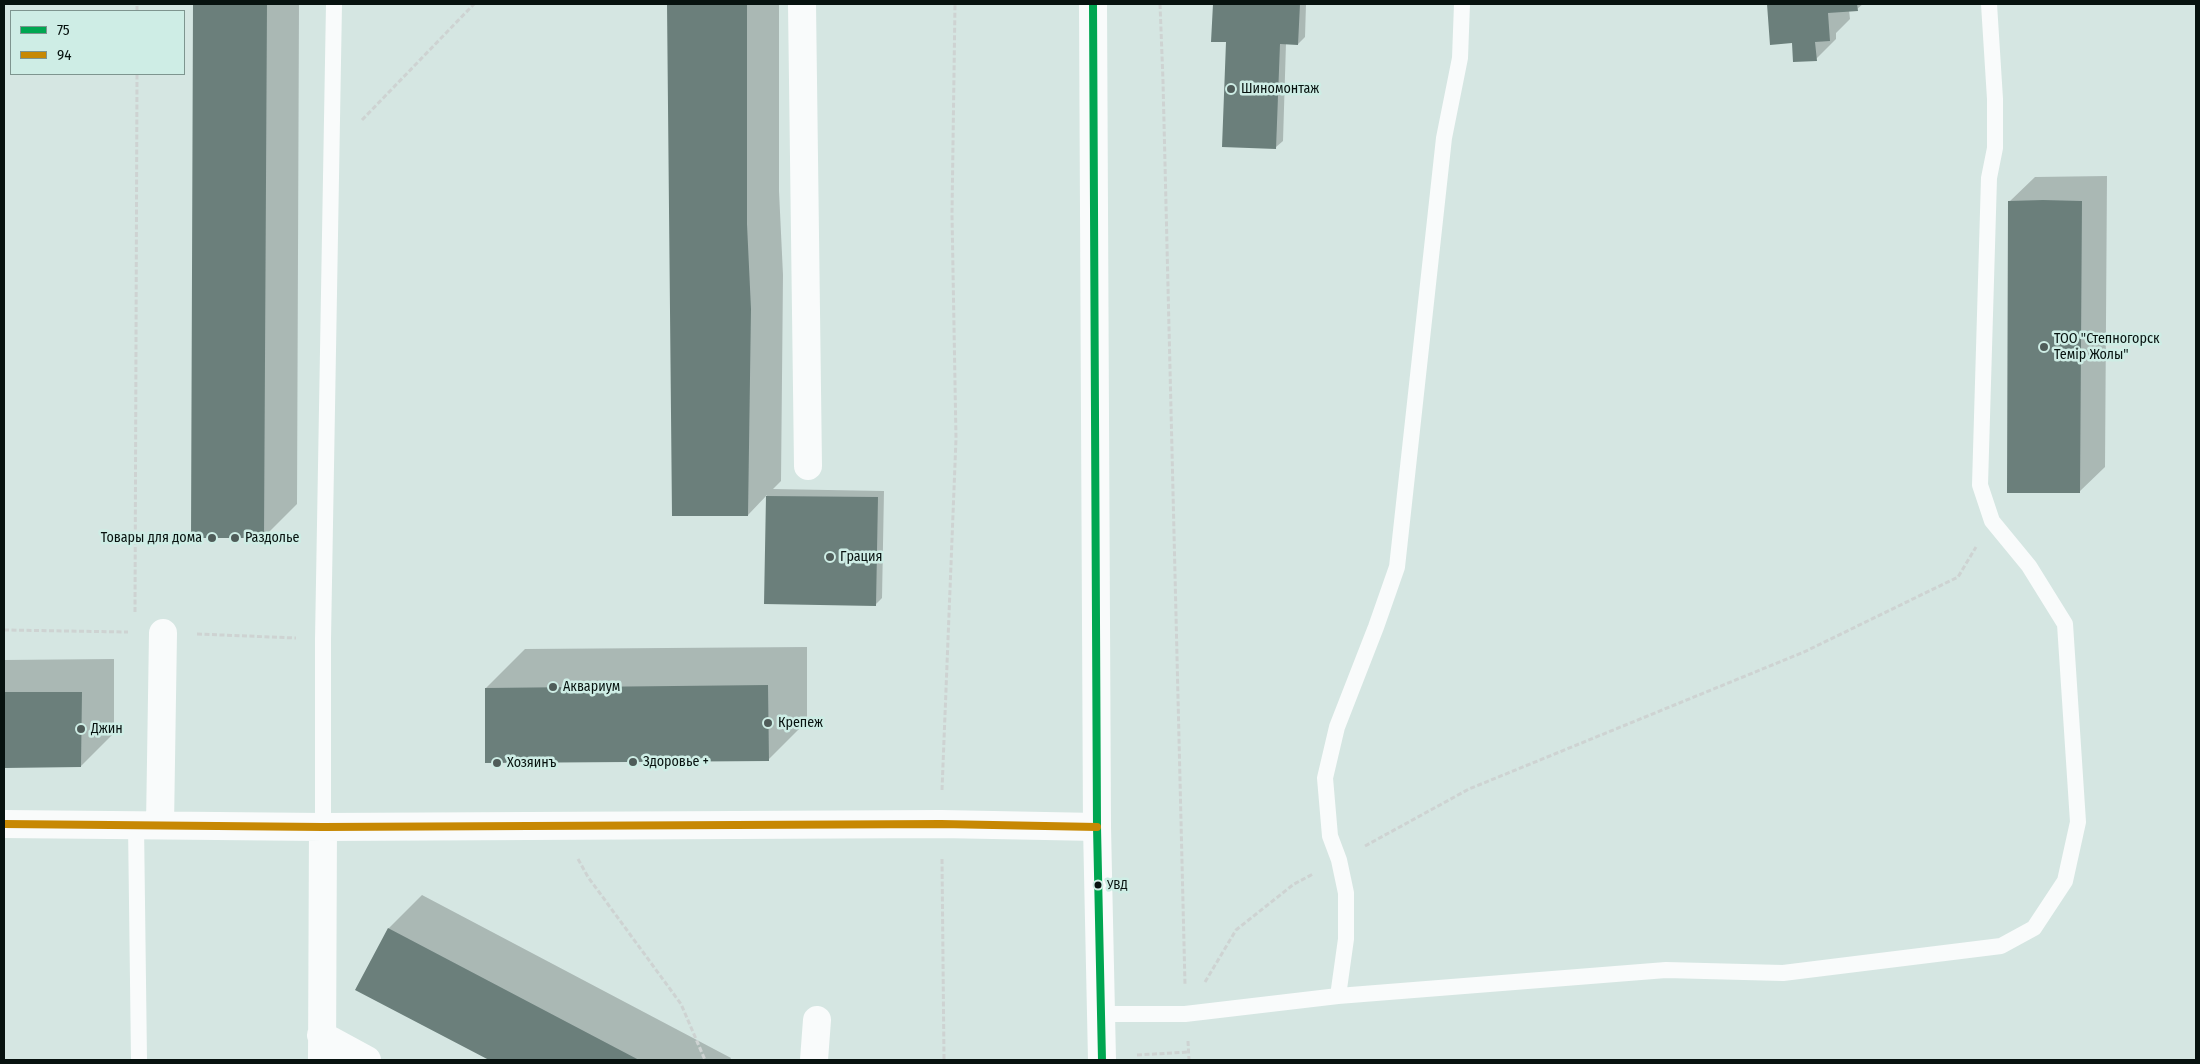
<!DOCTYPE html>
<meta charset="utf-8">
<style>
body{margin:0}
#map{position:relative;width:2200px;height:1064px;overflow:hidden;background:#d5e6e2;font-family:"Fira Sans Condensed",sans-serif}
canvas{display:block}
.frame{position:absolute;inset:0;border:5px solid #07120f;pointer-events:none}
.legend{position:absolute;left:10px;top:10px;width:175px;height:65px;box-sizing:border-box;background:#ceede5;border:1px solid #7e958f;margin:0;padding:6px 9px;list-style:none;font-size:15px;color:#07120f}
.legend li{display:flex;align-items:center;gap:10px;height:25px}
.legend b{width:25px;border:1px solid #7e958f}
</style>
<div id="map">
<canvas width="2200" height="1064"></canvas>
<div class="frame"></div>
<ul class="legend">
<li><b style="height:6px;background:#00a651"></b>75</li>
<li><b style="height:6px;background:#c78803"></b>94</li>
</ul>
</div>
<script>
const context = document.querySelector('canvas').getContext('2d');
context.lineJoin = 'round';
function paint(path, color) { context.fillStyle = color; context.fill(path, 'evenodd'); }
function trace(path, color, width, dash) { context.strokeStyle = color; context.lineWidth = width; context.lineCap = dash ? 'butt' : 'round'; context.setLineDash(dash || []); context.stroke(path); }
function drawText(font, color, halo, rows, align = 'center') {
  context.font = font + ' "Fira Sans Condensed",sans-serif'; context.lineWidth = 5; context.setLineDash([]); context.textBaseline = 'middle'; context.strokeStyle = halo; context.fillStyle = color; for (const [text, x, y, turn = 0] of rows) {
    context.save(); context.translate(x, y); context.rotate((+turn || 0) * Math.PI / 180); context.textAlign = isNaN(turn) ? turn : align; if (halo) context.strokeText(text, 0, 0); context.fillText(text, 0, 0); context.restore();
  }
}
paint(new Path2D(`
 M195,4H299L297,504L264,537H192Z
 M669,4H779V191L783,275L781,481L773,489L884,491L882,598L875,605L765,603L767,495L748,515H674Z
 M1214,4H1306L1305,37L1298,44L1286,43L1283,141L1276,147L1227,41H1213Z
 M1768,4H1863L1857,9L1849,10L1850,19L1836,33V39L1816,59L1794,42L1771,44Z
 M2107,176L2105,467L2079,492L2009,202L2035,177Z
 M807,647V721L768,760L486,688L525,649Z
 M114,659V733L81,766H4V660Z
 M422,895L731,1058L730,1060H491L357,990L389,928Z`), '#0003');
paint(new Path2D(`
 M193,4H267L264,538H191Z
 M667,4H747V224L751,309L748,516H672Z
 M1213,4H1300L1298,45L1280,44L1276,149L1222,147L1226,42H1211Z
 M1767,4H1857L1858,11L1828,13L1830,41L1815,42L1817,61L1793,62L1792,43L1770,45Z
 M2043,200L2082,201L2080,493H2007L2008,201Z
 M766,496L878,497L876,606L764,604Z
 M768,685L769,761L485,763V688Z
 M4,692H82L81,767L4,768Z
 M388,928L639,1060H489L355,990Z`), '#6b7f7b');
trace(new Path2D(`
 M1160,4L1163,81L1185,985
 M137,11V4
 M362,120L474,4
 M135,612L137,74
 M4,630L128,632
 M197,634L296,638
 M942,790L956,439L952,214L955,4
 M1365,846L1469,789L1804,652L1958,577L1976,547
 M578,859L588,877L681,1004L705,1060
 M942,859L944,1060
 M1205,982L1236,930L1294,884L1313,874
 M1188,1041L1189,1060
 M1137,1055L1189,1052`), '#ced3d2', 3, [5, 2.5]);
trace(new Path2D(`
 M136,824L139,1060
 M323,827V639L334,4
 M1338,996L1346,939V893L1339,860L1330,836L1325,778L1337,727L1376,627L1397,567L1444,138L1460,58L1462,4
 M1101,1014H1185L1338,996L1666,970L1783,973L2001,946L2034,928L2065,881L2078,822L2065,624L2029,566L1992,521L1980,485L1989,178L1995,148V99L1989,4`), '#f9fbfb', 16);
trace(new Path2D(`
 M802,4L808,466
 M4,824L323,827L941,824L1097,827
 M160,825L163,633
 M321,1035L367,1060
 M322,1060L323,827
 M814,1060L817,1020`), '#f9fbfb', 28);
trace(new Path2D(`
 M1093,4L1097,827L1102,1060`), '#f9fbfb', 28);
trace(new Path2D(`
 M1093,4L1097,827L1102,1060`), '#00a651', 8);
trace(new Path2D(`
 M4,824L323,827L941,824L1097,827`), '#c78803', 8);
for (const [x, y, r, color] of [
 [1231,89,5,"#4f5c59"],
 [2044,347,5,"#4f5c59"],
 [212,538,5,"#4f5c59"],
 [235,538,5,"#4f5c59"],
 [830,557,5,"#4f5c59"],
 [553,687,5,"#4f5c59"],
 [768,723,5,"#4f5c59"],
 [81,729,5,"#4f5c59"],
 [633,762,5,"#4f5c59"],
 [497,763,5,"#4f5c59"],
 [1098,885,4.5,"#07120f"]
]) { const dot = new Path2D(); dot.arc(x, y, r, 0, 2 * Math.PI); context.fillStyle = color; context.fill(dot); trace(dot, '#ceede5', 2); }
drawText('13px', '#07120f', '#ceede5', [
 ["УВД",1107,885]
], 'left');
drawText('14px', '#07120f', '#ceede5', [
 ["Шиномонтаж",1241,89],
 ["ТОО \"Степногорск",2054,339],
 ["Темiр Жолы\"",2054,355],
 ["Товары для дома",202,538,"right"],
 ["Раздолье",245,538],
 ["Грация",840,557],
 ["Аквариум",563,687],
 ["Крепеж",778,723],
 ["Джин",91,729],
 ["Здоровье +",643,762],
 ["Хозяинъ",507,763]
], 'left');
</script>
